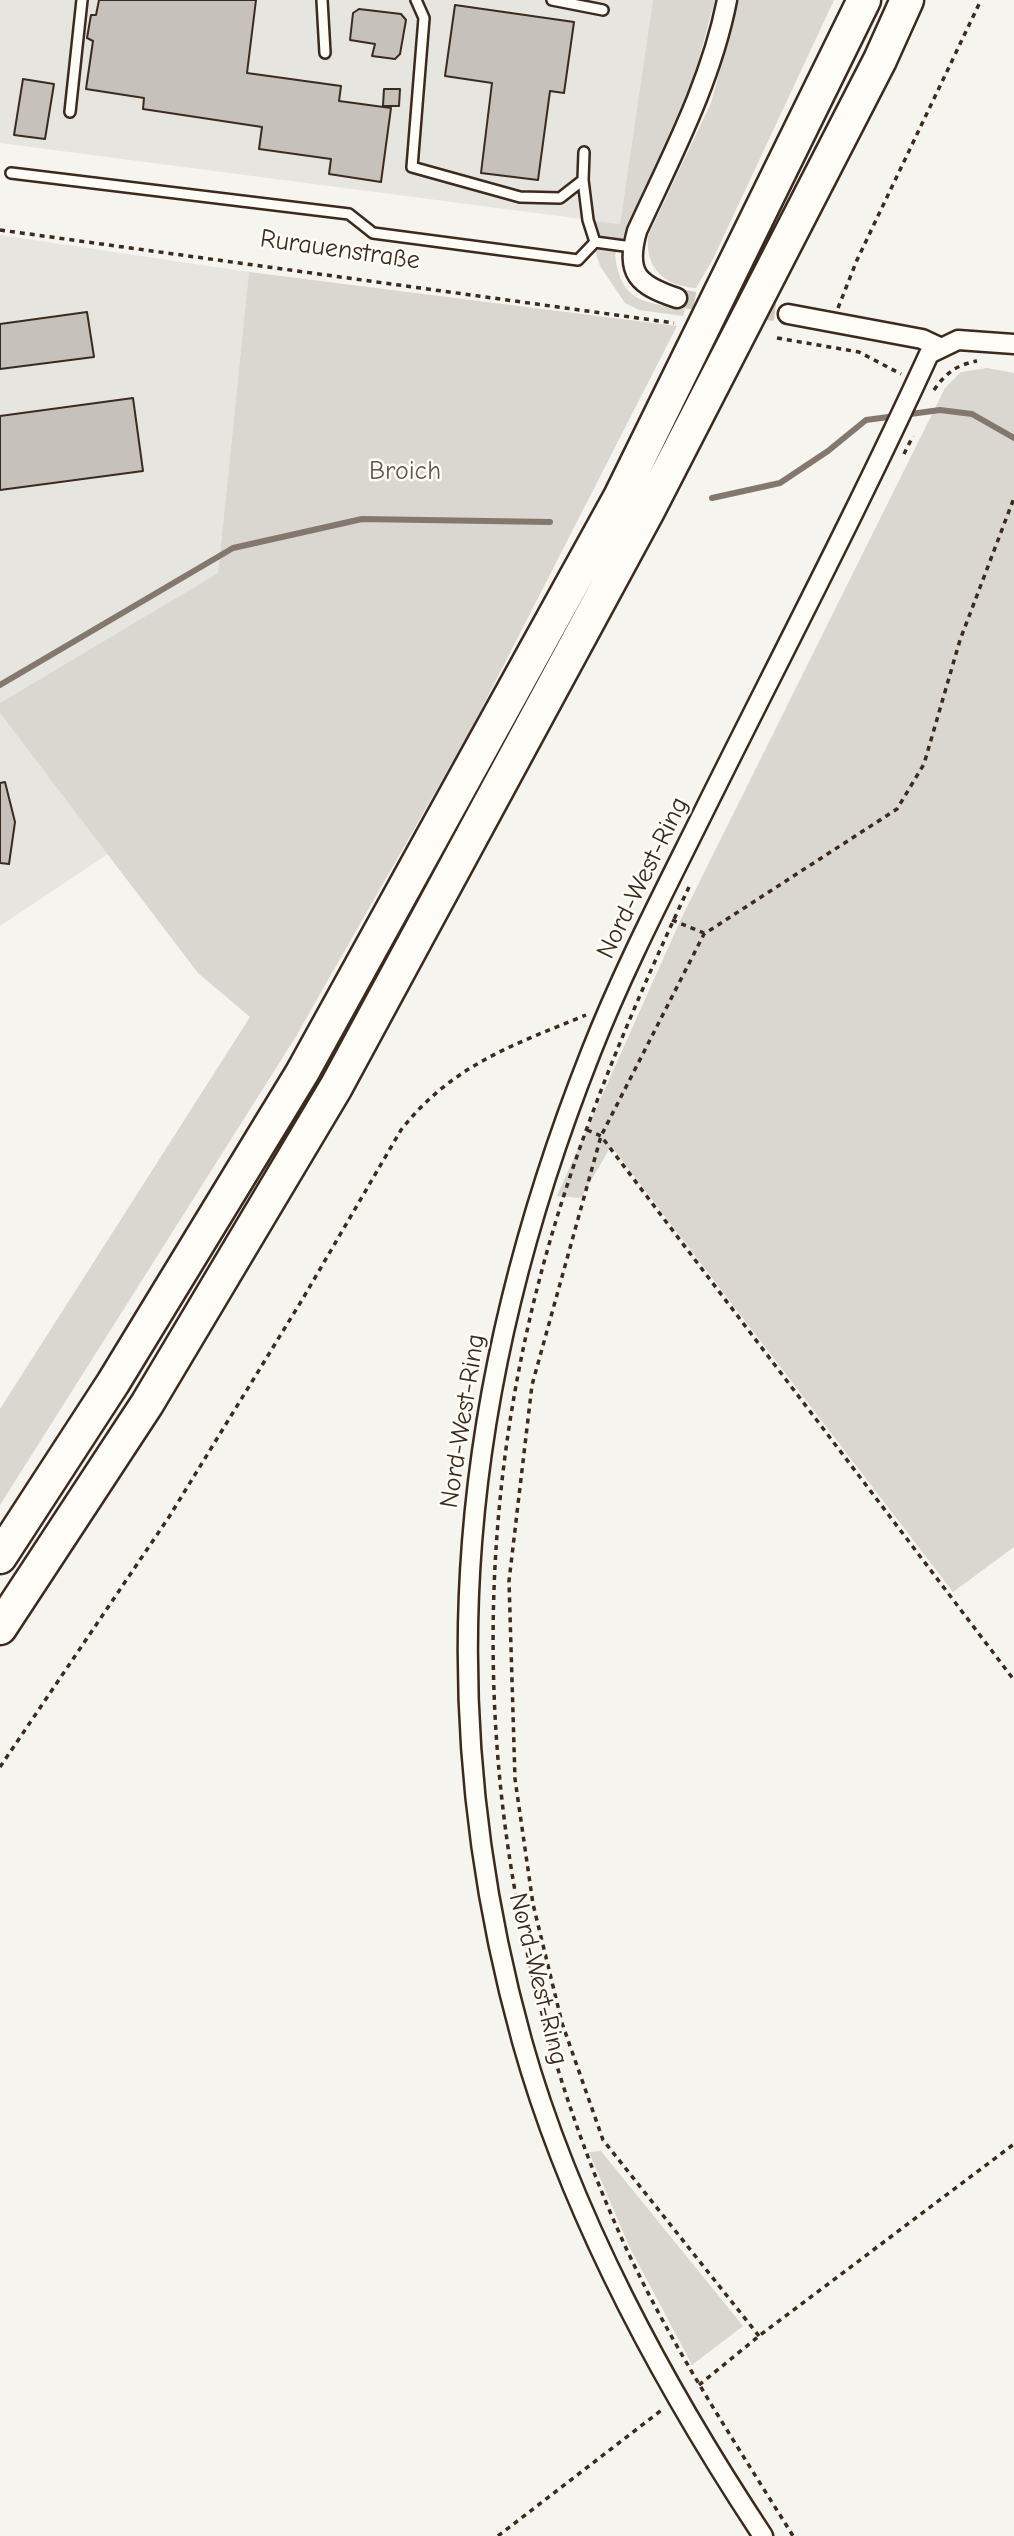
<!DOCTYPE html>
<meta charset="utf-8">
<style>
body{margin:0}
canvas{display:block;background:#f5f4ee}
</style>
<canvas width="1014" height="2536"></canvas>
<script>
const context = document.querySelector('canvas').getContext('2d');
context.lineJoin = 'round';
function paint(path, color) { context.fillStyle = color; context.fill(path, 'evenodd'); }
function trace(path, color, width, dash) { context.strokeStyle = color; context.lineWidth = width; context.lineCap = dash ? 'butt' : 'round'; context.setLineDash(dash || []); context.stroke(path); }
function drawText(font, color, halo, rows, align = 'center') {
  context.font = font + ' "Comic Neue",sans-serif'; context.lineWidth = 5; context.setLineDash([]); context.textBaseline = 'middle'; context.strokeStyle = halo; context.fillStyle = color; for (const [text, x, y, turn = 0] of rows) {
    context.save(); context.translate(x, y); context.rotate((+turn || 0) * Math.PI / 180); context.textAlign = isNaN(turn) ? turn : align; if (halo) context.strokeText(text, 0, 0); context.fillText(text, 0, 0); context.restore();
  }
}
paint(new Path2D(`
 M0,0H653L620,224L0,143Z
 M0,235L249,272L218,573L0,703Z
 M0,713L108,854L0,926Z`), '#e7e5df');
paint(new Path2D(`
 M653,0H715L693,80L615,255C621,303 644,302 685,309L683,316L639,310L625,303L600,266L593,245L596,221L620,224Z
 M739,0H834L713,259L696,288C665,286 645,269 648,236L711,103Z
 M249,272L677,326L471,729L295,1038L0,1505V1409L250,1017L198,973L0,713V703L218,573Z
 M987,368L1014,373V1547L953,1592L611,1146L581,1198L557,1196L681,919L945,388L961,372Z
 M601,2151L743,2326L692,2365L629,2246L589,2152Z`), '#dad6d0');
trace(new Path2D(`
 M712,498L780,483L828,451L866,420L940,410L972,414L1014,438
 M0,685L233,548L362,519L550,522`), '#84786e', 6);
const building = new Path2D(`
 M99,0H256L247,73L341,86L339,101L391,108L381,182L329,174L331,159L259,149L262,127L143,109L144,98L86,89L93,41L87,38L91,15H96Z
 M455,5L574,22L564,93L550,91L538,180L481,173L492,83L445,76Z
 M359,9L401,14L406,20L400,54L395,59L372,56L375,44L350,40L353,13Z
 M23,79L54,84L45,139L14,135Z
 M384,89H400L399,106H383Z
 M87,312L94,357L0,369V324Z
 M133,398L143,471L0,490V416Z
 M5,782L15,822L9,864L0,863V783Z`);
paint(building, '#c7c1bb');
trace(building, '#3b2a1e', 2);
trace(new Path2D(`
 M677,298L788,314`), '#d0ccc4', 18, [18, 9]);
const service = new Path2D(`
 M322,0L325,53
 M416,0L424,18L412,167L520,197L560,198L583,180L584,152
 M552,0L603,10
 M70,112L82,0
 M11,173L349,214L373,233L578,260L595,242
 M583,180L588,220L595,242L632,247`);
const minor = new Path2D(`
 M677,298C638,285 625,274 637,231C672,155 711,82 727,0
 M788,314L922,339L939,347
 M763,2536C665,2388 570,2213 522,2041C427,1698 461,1380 591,1052C624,968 666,888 706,807C781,656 859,507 929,354L958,340L1014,344`);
const motorway = new Path2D(`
 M0,1557L113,1383L302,1073L620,497L864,0
 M0,1628L147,1404L336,1087L648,511L880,60L907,0`);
trace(service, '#3b2a1e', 14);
trace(minor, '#3b2a1e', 23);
trace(motorway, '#3b2a1e', 37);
trace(new Path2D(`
 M0,230L674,323
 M838,308L857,260L981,0
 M777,338L859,352L901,374
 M934,390C946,373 956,365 977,361
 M904,454L913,436
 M689,887C627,1019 570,1155 535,1297C456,1615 490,1950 626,2248C673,2349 735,2442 793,2536
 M672,920L704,933
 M587,1130L601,1136L1014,1680
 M0,1767L169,1517L302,1300L401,1130C452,1065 513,1045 586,1015
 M759,2336L603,2140L562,2023L533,1904L515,1779L509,1581L532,1385L601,1136L704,934L897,809L924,764L960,640L1014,498
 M699,2385L759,2336L1014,2144
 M498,2536L663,2409`), '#3b2a1e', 3.5, [5, 5]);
trace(service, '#fdfcf7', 9);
trace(minor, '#fdfcf7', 18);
trace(motorway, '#fdfcf7', 32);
drawText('26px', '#3b2a1e', '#fdfcf7', [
 ["Rurauenstraße",340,250,8],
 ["Nord-West-Ring",643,878,-64],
 ["Nord-West-Ring",463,1421,-81],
 ["Nord-West-Ring",538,1979,76]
]);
drawText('26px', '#63554a', '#fdfcf7', [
 ["Broich",405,472]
]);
</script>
